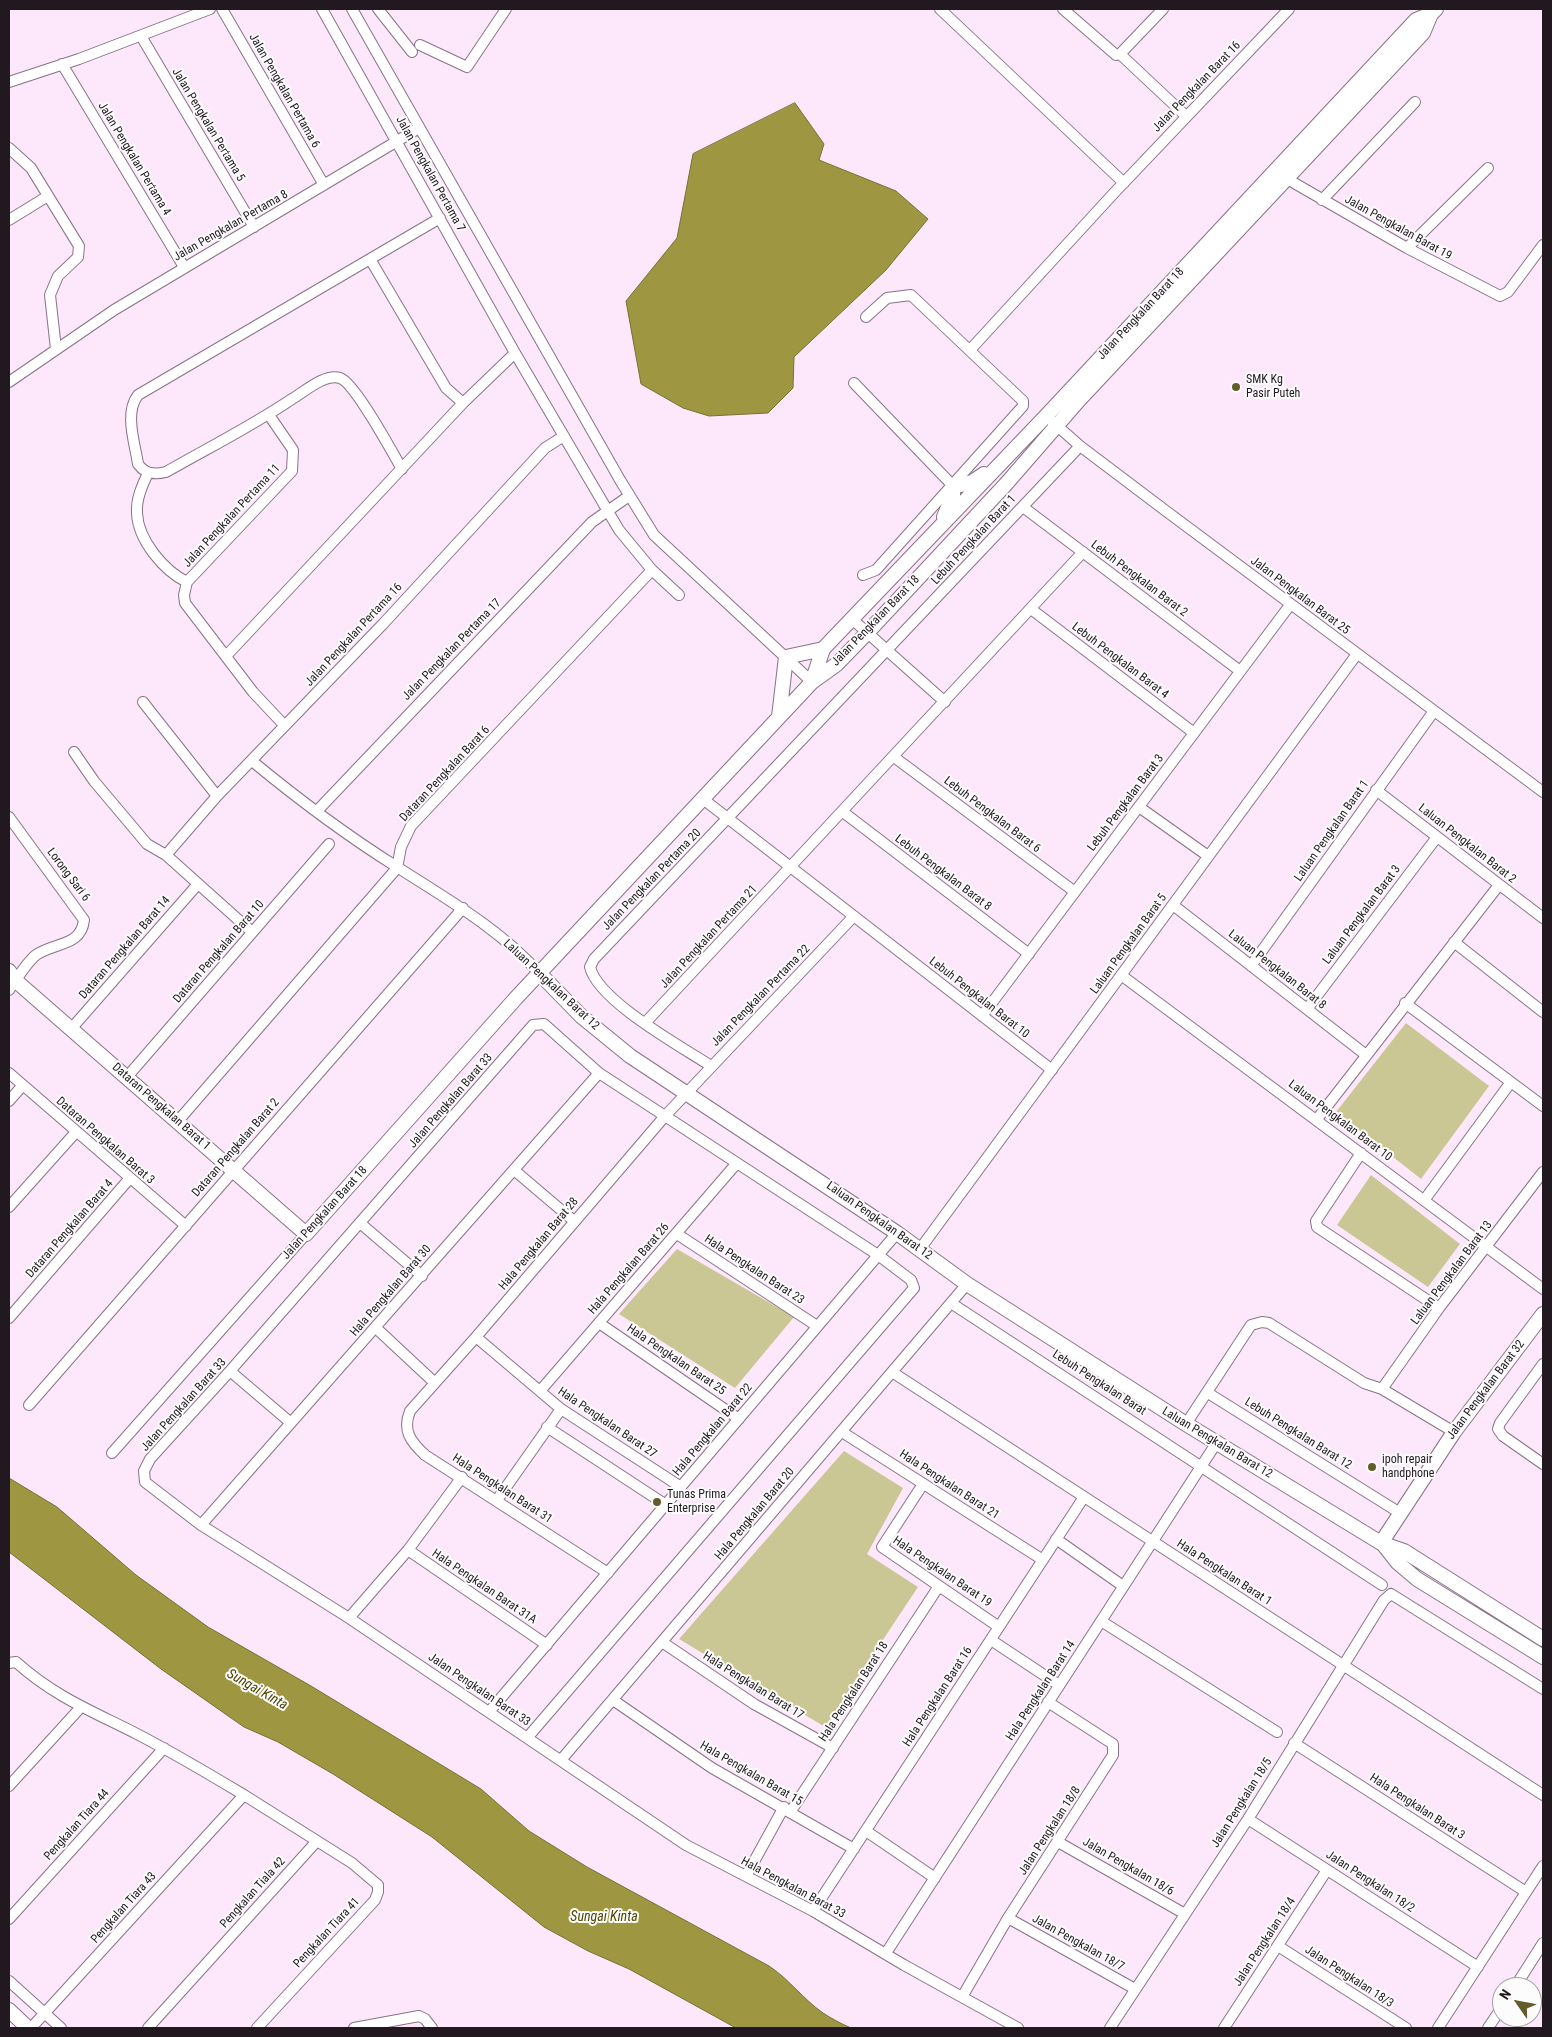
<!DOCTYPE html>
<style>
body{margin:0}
#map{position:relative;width:1552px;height:2037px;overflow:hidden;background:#fce8fa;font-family:"Roboto Condensed",sans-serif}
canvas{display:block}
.frame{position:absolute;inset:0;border:10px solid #211820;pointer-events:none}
.north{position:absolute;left:1492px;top:1977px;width:50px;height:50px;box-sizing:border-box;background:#fcfcfc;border:1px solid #a4a1a4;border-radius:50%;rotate:303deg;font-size:14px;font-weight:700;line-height:20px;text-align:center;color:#211820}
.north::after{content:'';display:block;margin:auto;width:18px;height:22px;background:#625d2a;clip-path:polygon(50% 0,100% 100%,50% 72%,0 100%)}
</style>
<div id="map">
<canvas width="1552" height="2037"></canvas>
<div class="frame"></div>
<div class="north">N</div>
</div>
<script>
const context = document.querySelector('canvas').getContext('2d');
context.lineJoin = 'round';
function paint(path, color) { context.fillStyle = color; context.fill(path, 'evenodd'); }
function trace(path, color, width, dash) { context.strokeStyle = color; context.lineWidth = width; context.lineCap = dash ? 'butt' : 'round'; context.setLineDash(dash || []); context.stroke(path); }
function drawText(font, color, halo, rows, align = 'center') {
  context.font = font + ' "Roboto Condensed",sans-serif'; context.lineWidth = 4; context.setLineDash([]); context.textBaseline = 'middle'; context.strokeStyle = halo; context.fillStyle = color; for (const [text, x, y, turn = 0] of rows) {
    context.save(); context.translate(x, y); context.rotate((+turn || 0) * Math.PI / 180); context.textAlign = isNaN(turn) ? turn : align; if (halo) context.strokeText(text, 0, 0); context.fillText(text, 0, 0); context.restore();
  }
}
paint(new Path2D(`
 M1406,1023L1489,1086L1421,1179L1336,1112Z
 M1371,1175L1460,1244L1428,1287L1337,1225Z
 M677,1249L794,1317L735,1388L619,1314Z
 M844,1451L903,1488L867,1554L918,1587L825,1727L679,1639Z`), '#cbc794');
const water = new Path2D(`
 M795,103L824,144L819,160L896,191L928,219L886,270L794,357L793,388L768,413L709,416L683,408L641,384L626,301L677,238L693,154Z
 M9,1478L57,1507L136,1575L208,1627L311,1686L481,1789L529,1831L587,1867L769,1966C789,1979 803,1999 823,2013C832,2019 842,2024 851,2028H736L629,1969L588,1951L544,1927L432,1837L333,1774L278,1742L244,1727L161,1669L9,1552Z`);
paint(water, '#9e9640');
trace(water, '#787036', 1);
const street = new Path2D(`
 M222,9L324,185
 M322,9L515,353L619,530L652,570L679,595
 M352,9L620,480L654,535L812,682
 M378,9L412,52
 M940,9L1124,183
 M1063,9L1116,55L1120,54L1163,9
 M141,36L254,227
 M420,45L467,67L506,9
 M1120,54L1186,116
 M62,64L184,267
 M9,82L79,59L210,9
 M9,148L31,168L79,246L78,257L58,276L50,295L56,349
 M1282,176L1407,248L1500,296L1508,292L1543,245
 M1322,200L1415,102
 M9,220L48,196
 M1407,248L1488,168
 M370,259L446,388L463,403
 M970,350L1114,193L1289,9
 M9,382L114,310L419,128
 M854,383L956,489
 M269,415L293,450L292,471L187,582L184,595L185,603L253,692L284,725
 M1046,416L1080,446L1166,511L1543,792
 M402,469C392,452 355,383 340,378C325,373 304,392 292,399C252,426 208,448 166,472C154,475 145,474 138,464C135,443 124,413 138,395L440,218
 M148,473C142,486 136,499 137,513C138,540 164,571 187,582
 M1023,507L1240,671
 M863,575L876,570L1023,406V401L911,295L887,298L866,317
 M1031,609L1194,733
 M852,619L945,702
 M226,656L463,403L515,353
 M143,702L217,796
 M74,752L94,781L147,844L166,855L252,932
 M894,757L1075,892
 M252,761C298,799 346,835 397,867C447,899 500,929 540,974
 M1376,790L1543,918
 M703,799L1052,1070
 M1139,807L1208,856
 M317,811L592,522L629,496
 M843,812L1029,954
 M9,817L84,920C81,947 54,942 36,955C26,963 17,979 9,990
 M166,855L217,796L383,624L545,448L564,436
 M1173,905L1366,1055
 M1454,942L1543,1012
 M1251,966L1434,711
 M1121,975L1543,1289
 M1405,1003L1543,1106
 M1307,1009L1437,837
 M982,1016L1290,605
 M645,1023L1083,552
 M71,1029L198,884
 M711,1066C682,1047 598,1001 590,967L594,959L1080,446
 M9,1073L186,1226
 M127,1077L329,844
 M9,1101L23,1085
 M1317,1119L1499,885
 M178,1121L397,868L401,847L411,826L652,570
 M1361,1153L1316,1221L1317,1227L1439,1308
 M514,1170L574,1221
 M1425,1199L1511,1082
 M9,1207L76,1132
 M360,1223L422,1276
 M677,1234L817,1326
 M920,1249L1357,654
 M951,1303L1382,1585
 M9,1318L130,1178
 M599,1323L739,1419
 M376,1328L435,1383
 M476,1337L561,1409L681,1487
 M1543,1364L1500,1423L1498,1429L1503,1436L1543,1464
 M230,1371L291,1423
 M892,1372L1543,1795
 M1382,1389L1439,1308L1543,1172
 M540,1391L737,1163
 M1208,1393L1400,1513
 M29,1405L463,908
 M1186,1424L1251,1325L1262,1322L1269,1323L1364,1383L1382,1389L1454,1432
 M547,1427L666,1505
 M842,1432L1043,1560
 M112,1453L306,1234
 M923,1484L882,1547L999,1627
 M497,1500L561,1409
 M201,1525L599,1073
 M1056,1539L1123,1586
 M408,1550L547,1645
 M608,1573L425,1455C411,1442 402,1431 410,1411L476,1337L665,1116L854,916
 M349,1618L408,1550L462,1477
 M1101,1621L1277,1732
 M991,1640L1059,1685
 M662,1642L754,1704L833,1748
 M9,1663L16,1662C55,1697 92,1711 137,1734C174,1753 209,1774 244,1795L31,2028
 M613,1700L712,1768L854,1849
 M489,1712L897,1233
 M527,1738L914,1288L911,1280L878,1255L599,1073L544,1024L533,1025L230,1371L150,1459L144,1471L145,1482L201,1525L349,1618L686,1845L813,1911L904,1965L1018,2028
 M1294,1743L1526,1892
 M561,1760L967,1284
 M9,1786L81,1707
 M244,1795L352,1863L378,1885V1892L375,1900L257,2028
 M791,1811L939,1586
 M1248,1819L1478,1967
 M866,1831L935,1878
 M1058,1842L1185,1914
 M746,1876L784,1807
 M813,1911L1084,1497
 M1008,1918L1135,1989
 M9,1919L164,1748
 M1278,1946L1406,2028
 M886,1953L1217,1442
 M9,1981L61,2028
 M1515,1987L1543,1943
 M962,1997L1008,1918L1113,1755V1744L1048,1702
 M148,2028L317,1841
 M354,2028L419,2016L425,2019L432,2028
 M1110,2028L1248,1819L1384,1600L1391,1594L1543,1689
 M1224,2028L1327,1870
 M1438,2028L1543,1866
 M1488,2028L1502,2007`);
const secondary = new Path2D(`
 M944,517L953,495V487L972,482L984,474
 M812,682L823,649L1046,416L1416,20L1431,14
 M779,717L786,657L823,649
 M9,971L16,981L306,1234L516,998L812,682L837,664L867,633L1006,484L1079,400L1423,33L1431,14L1436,9
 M540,974L581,1016L630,1056L897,1233L967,1284L1186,1424L1381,1543L1404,1551L1543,1639
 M1381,1543L1454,1432L1543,1314
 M1383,1544L1398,1563L1417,1579L1543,1657
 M9,2010L28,2028`);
trace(street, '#897387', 12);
trace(secondary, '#897387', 16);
trace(street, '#fff', 10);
trace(secondary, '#fff', 14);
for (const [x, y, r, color] of [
 [1236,387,5,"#625d2a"],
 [1372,1467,5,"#625d2a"],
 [657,1502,5,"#625d2a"]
]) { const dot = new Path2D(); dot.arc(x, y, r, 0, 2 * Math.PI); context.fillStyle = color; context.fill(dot); trace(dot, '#fcfcfc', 2); }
drawText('12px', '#211820', '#fcfcfc', [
 ["Jalan Pengkalan Barat 16",1197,87,-46],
 ["Jalan Pengkalan Pertama 6",284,91,60],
 ["Jalan Pengkalan Pertama 5",208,125,59],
 ["Jalan Pengkalan Pertama 4",134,159,59],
 ["Jalan Pengkalan Pertama 7",430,174,61],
 ["Jalan Pengkalan Pertama 8",231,226,-30],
 ["Jalan Pengkalan Barat 19",1398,228,29],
 ["Jalan Pengkalan Barat 18",1141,314,-47],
 ["Jalan Pengkalan Pertama 11",232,516,-47],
 ["Lebuh Pengkalan Barat 1",974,540,-47],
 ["Lebuh Pengkalan Barat 2",1139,579,37],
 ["Jalan Pengkalan Barat 25",1300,596,37],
 ["Jalan Pengkalan Barat 18",876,621,-46],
 ["Jalan Pengkalan Pertama 16",354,635,-47],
 ["Jalan Pengkalan Pertama 17",452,650,-46],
 ["Lebuh Pengkalan Barat 4",1120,661,37],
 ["Dataran Pengkalan Barat 6",445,774,-47],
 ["Lebuh Pengkalan Barat 3",1126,803,-53],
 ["Lebuh Pengkalan Barat 6",992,815,37],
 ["Laluan Pengkalan Barat 1",1332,831,-55],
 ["Laluan Pengkalan Barat 2",1467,844,38],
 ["Lebuh Pengkalan Barat 8",943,873,37],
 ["Lorong Sari 6",68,875,53],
 ["Jalan Pengkalan Pertama 20",652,880,-46],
 ["Laluan Pengkalan Barat 3",1362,915,-53],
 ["Jalan Pengkalan Pertama 21",709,937,-47],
 ["Laluan Pengkalan Barat 5",1129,944,-54],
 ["Dataran Pengkalan Barat 14",125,948,-49],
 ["Dataran Pengkalan Barat 10",219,952,-49],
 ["Laluan Pengkalan Barat 8",1277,970,38],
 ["Laluan Pengkalan Barat 12",551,985,43],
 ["Jalan Pengkalan Pertama 22",761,996,-46],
 ["Lebuh Pengkalan Barat 10",979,998,38],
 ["Jalan Pengkalan Barat 33",451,1101,-49],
 ["Dataran Pengkalan Barat 1",161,1107,41],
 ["Laluan Pengkalan Barat 10",1340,1121,37],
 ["Dataran Pengkalan Barat 3",105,1141,41],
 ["Dataran Pengkalan Barat 2",236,1148,-49],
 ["Jalan Pengkalan Barat 18",325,1213,-48],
 ["Laluan Pengkalan Barat 12",879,1221,35],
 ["Dataran Pengkalan Barat 4",70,1229,-49],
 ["Hala Pengkalan Barat 28",539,1244,-50],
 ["Hala Pengkalan Barat 26",629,1269,-49],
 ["Hala Pengkalan Barat 23",754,1270,33],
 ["Laluan Pengkalan Barat 13",1452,1273,-53],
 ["Hala Pengkalan Barat 30",391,1291,-49],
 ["Hala Pengkalan Barat 25",676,1360,34],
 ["Lebuh Pengkalan Barat",1099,1383,33],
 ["Jalan Pengkalan Barat 32",1486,1390,-53],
 ["Jalan Pengkalan Barat 33",184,1405,-48],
 ["Hala Pengkalan Barat 27",607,1423,34],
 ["Hala Pengkalan Barat 22",713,1430,-50],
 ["Lebuh Pengkalan Barat 12",1298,1434,32],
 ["Laluan Pengkalan Barat 12",1217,1443,31],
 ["Hala Pengkalan Barat 21",949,1485,33],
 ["Hala Pengkalan Barat 31",502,1489,33],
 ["Hala Pengkalan Barat 20",755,1514,-50],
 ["Hala Pengkalan Barat 19",942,1572,34],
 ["Hala Pengkalan Barat 1",1224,1573,33],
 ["Hala Pengkalan Barat 31A",484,1587,34],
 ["Hala Pengkalan Barat 17",753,1686,32],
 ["Jalan Pengkalan Barat 33",479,1690,34],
 ["Hala Pengkalan Barat 14",1041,1691,-57],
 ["Hala Pengkalan Barat 18",854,1692,-57],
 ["Hala Pengkalan Barat 16",938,1697,-57],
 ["Hala Pengkalan Barat 15",751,1774,30],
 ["Jalan Pengkalan 18/5",1242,1803,-58],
 ["Hala Pengkalan Barat 3",1417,1807,33],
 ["Pengkalan Tiara 44",77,1825,-48],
 ["Jalan Pengkalan 18/8",1050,1831,-57],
 ["Jalan Pengkalan 18/6",1128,1867,30],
 ["Jalan Pengkalan 18/2",1370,1882,33],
 ["Hala Pengkalan Barat 33",793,1888,28],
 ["Pengkalan Tiala 42",253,1893,-48],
 ["Pengkalan Tiara 43",124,1908,-48],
 ["Pengkalan Tiara 41",327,1933,-47],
 ["Jalan Pengkalan 18/4",1265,1942,-57],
 ["Jalan Pengkalan 18/7",1078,1943,29],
 ["Jalan Pengkalan 18/3",1349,1977,33]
]);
drawText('12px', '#211820', '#fcfcfc', [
 ["SMK Kg",1246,380],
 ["Pasir Puteh",1246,394],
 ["ipoh repair",1382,1460],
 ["handphone",1382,1474],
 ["Tunas Prima",667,1495],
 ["Enterprise",667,1509]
], 'left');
drawText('italic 14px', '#4d4600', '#fcfcfc', [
 ["Sungai Kinta",257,1690,30],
 ["Sungai Kinta",604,1917]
]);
</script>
